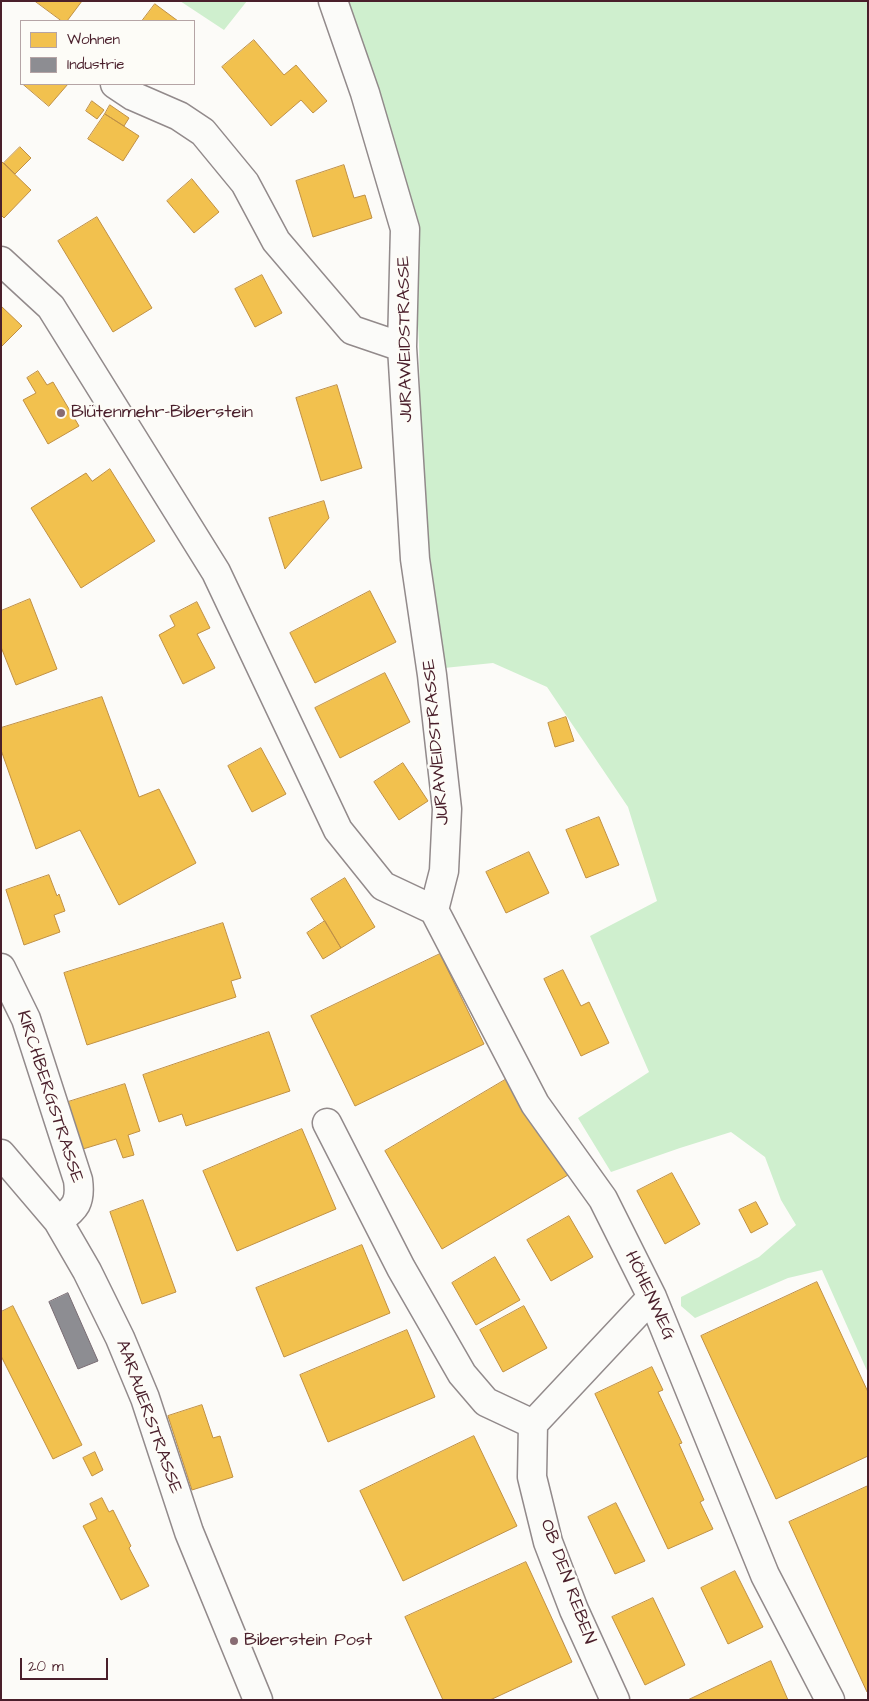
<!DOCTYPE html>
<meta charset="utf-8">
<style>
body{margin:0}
#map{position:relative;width:869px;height:1701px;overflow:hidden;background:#fcfbf8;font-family:"Architects Daughter",sans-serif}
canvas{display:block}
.frame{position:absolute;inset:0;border:2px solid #4a1f2b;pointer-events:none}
.legend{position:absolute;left:20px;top:20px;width:175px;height:65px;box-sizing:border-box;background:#fdfcf7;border:1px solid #b5a4a5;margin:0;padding:6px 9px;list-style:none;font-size:15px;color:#4a1f2b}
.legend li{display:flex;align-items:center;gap:10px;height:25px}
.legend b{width:25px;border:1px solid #b5a4a5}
.scale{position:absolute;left:20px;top:1658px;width:88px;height:22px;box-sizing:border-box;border:2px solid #4a1f2b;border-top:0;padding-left:6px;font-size:15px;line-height:18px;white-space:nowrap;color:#4a1f2b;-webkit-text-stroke:4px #fdfcf7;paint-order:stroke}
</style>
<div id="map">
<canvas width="869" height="1701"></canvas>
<div class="frame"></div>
<ul class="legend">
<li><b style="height:14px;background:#f2c14e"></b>Wohnen</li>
<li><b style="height:14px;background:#8d8d92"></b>Industrie</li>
</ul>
<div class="scale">20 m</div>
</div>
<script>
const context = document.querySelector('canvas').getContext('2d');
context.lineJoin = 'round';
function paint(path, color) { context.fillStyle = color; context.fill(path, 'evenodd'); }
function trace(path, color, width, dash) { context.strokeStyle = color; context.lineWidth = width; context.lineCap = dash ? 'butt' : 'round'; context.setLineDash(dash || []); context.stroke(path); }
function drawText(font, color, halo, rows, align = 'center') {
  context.font = font + ' "Architects Daughter",sans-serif'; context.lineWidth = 5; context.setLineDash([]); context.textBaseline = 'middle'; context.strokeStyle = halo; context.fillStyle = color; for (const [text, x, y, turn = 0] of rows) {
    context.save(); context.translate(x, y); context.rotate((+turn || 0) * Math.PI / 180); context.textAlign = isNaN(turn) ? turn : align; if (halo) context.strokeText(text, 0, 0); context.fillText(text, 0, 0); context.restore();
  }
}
paint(new Path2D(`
 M180,1H247L224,30Z
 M347,1H868V1373L822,1270L788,1278L695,1318L681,1306V1297L759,1257L796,1225L781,1200L765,1157L731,1132L680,1148L611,1172L578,1118L649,1072L590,936L657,901L628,807L547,687L493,663L444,668L423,558L419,344L414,248Z`), '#cfefce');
const homes = new Path2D(`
 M35,1H82L67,21H62Z
 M155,4L178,21H142Z
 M254,40L284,75L296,65L327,101L313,113L301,100L271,126L222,67Z
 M23,84H68L49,106Z
 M92,101L104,110L97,119L86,111Z
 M110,105L129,118L124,126L105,114Z
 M105,114L139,136L123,161L88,139Z
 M20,147L31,158L15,174L4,163Z
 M1,161L31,190L4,218L1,215Z
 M344,165L354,198L365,195L372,218L313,237L296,181Z
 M192,179L219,212L194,233L167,201Z
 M97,217L152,308L113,332L58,241Z
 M262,275L282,313L255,327L235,289Z
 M1,306L22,326L1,347Z
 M38,371L47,385L53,382L79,426L48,444L23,400L36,393L27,378Z
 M337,385L362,468L321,481L296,398Z
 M110,469L155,541L81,588L31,508L86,473L92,481Z
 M324,501L329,518L285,569L269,518Z
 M370,591L396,642L315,683L290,633Z
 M30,599L57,669L16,685L1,647V611Z
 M197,602L210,628L197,634L215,668L183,684L159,635L175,626L170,616Z
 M385,673L410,722L340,758L315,708Z
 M102,697L139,797L159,789L196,863L119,905L80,830L36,849L1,750V728Z
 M566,717L574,741L555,747L548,723Z
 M261,748L286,794L252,812L228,766Z
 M403,763L428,801L399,820L374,782Z
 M599,817L619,865L586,878L566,830Z
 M529,852L549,893L506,913L486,872Z
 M49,875L57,896L59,894L65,911L54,915L60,932L24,945L6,890Z
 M345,878L375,927L341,948L311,899Z
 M325,921L341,948L323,959L307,933Z
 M223,923L241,978L231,981L236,997L87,1045L64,973Z
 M440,954L484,1044L355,1106L311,1016Z
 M563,970L581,1006L589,1002L609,1043L581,1056L544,979Z
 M269,1032L290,1091L186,1126L182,1114L159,1122L143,1075Z
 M510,1077L568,1175L442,1249L385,1151Z
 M125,1084L140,1131L128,1135L134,1155L123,1158L116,1139L83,1149L68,1102Z
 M302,1129L336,1209L237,1251L203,1171Z
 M672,1173L700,1224L665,1244L637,1191Z
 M143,1200L176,1292L142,1304L110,1212Z
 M756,1202L768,1224L751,1233L739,1210Z
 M569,1216L593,1257L551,1281L527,1240Z
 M362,1245L390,1313L284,1357L256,1288Z
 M495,1257L520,1300L476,1325L452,1283Z
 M817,1282L868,1392V1456L776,1499L701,1336Z
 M13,1306L82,1445L53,1459L1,1356V1312Z
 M524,1306L547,1348L503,1372L480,1330Z
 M407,1330L435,1397L328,1442L300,1375Z
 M652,1367L663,1390L658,1392L682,1443L679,1444L704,1500L700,1502L713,1529L668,1549L595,1394Z
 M202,1405L213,1438L220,1436L233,1477L192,1490L168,1416Z
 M474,1436L517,1526L403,1581L360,1491Z
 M95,1452L103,1470L92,1476L83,1458Z
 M868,1486V1691L867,1692L789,1522Z
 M102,1498L109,1512L113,1510L131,1546L129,1548L149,1586L121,1600L83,1526L97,1519L90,1504Z
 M616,1503L645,1561L615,1574L588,1517Z
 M526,1562L572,1662L490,1700H443L405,1617Z
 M735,1571L763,1627L728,1644L701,1588Z
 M653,1598L685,1665L645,1685L612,1617Z
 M771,1661L788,1700H688Z`);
paint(homes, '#f2c14e');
trace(homes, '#c09044', 1);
const industry = new Path2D(`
 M68,1293L98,1361L78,1369L49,1302Z`);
paint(industry, '#8d8d92');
trace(industry, '#796c73', 1);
const minor = new Path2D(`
 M333,1L365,93L405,229L402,347L415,559L432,675L447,809L444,871L434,910
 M115,84L133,96L179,116L203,132L245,183L276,241L352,330L402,347
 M1,261L51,307L216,572L338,830L383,886L434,910
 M434,910L535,1104L603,1199L652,1297L765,1575L830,1700
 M1,968L26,1019L78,1180C81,1202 76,1208 58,1221
 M327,1123L401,1268L462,1374L486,1402L533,1424
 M1,1154L58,1221L87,1271L120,1338L145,1398L189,1532L258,1700
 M615,1700L574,1610L548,1542L532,1477L533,1424L652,1297`);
trace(minor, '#928a8b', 31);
trace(minor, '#fbfbf9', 28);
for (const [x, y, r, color] of [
 [61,413,5,"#886c73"],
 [234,1641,5,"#886c73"]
]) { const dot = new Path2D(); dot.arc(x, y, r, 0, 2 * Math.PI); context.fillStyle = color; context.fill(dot); trace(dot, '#fdfcf7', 2); }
drawText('18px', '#4a1f2b', '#fdfcf7', [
 ["JURAWEIDSTRASSE",406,339,-91],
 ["JURAWEIDSTRASSE",437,742,-95],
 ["KIRCHBERGSTRASSE",49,1097,72],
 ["HÖHENWEG",649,1296,65],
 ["AARAUERSTRASSE",148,1417,70],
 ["OB DEN REBEN",567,1582,70]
]);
drawText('18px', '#4a1f2b', '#fdfcf7', [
 ["Blütenmehr-Biberstein",71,413],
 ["Biberstein Post",244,1641]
], 'left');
</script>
